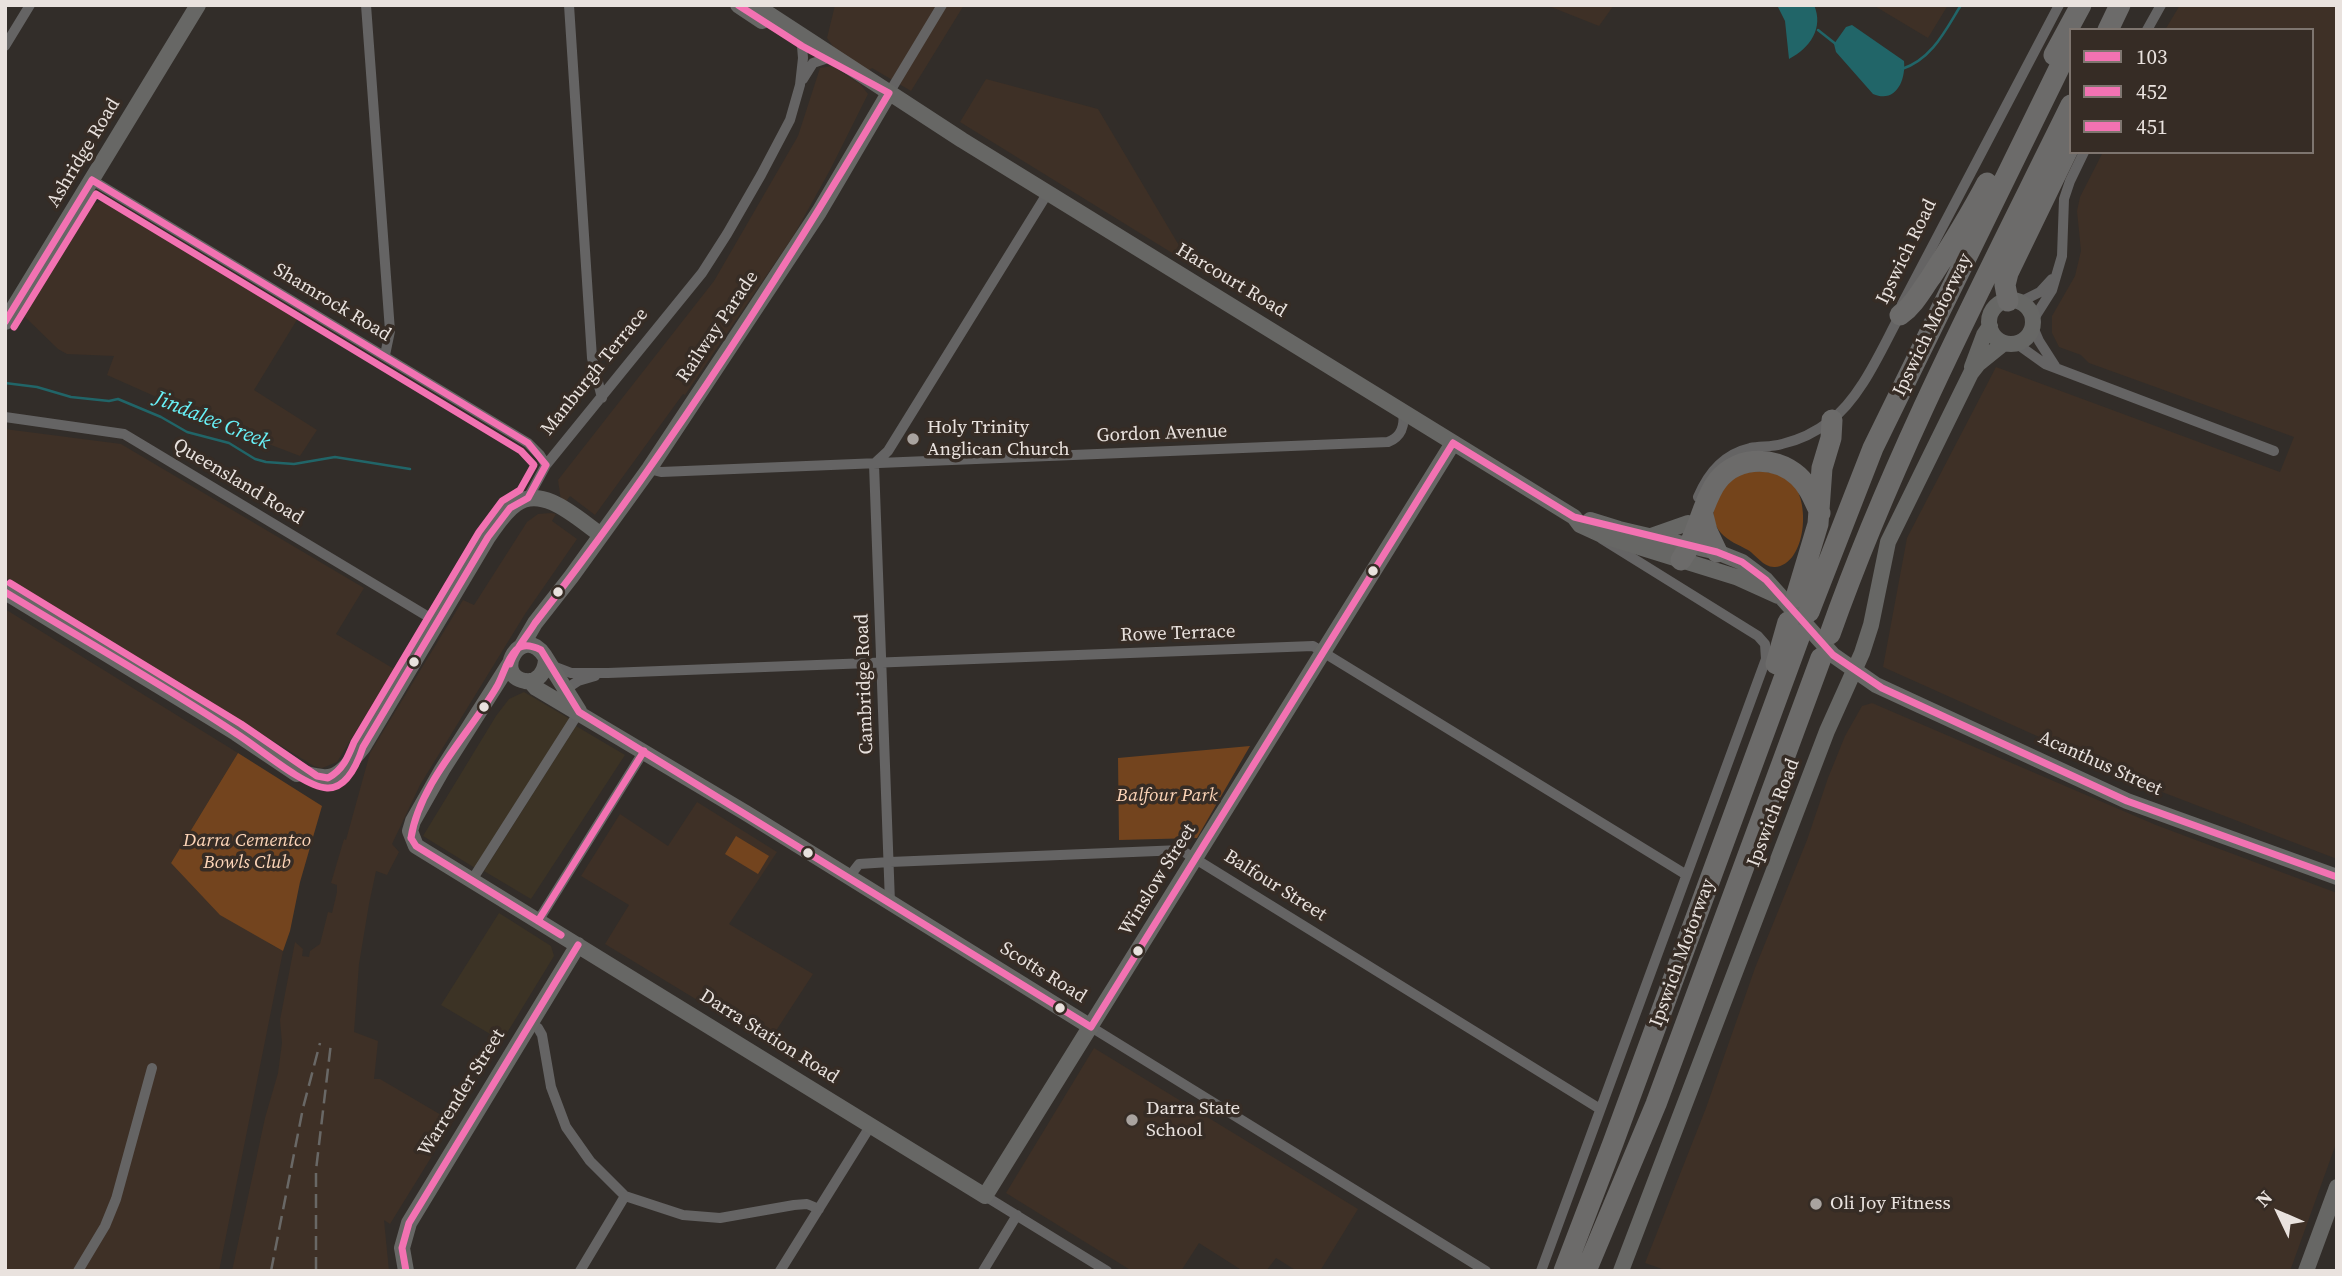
<!DOCTYPE html>
<style>
body{margin:0}
#map{position:relative;width:2342px;height:1276px;overflow:hidden;background:#322d29;font-family:"Source Serif 4",serif}
canvas{display:block}
.frame{position:absolute;inset:0;border:7px solid #e9e2de;pointer-events:none}
.legend{position:absolute;left:2069px;top:28px;width:245px;height:126px;box-sizing:border-box;background:#362c25;border:2px solid #7e756f;margin:0;padding:9px 12px;list-style:none;font-size:21px;color:#e9e2de}
.legend li{display:flex;align-items:center;gap:14px;height:35px}
.legend b{width:35px;border:2px solid #7e756f}
.north{position:absolute;left:2244px;top:1178px;width:70px;height:70px;-webkit-text-stroke:5px #362c25;paint-order:stroke;rotate:314deg;font-size:19px;font-weight:700;line-height:28px;text-align:center;color:#e9e2de}
.north::after{content:'';display:block;margin:auto;width:24px;height:32px;background:#e9e2de;clip-path:polygon(50% 0,100% 100%,50% 72%,0 100%)}
</style>
<div id="map">
<canvas width="2342" height="1276"></canvas>
<div class="frame"></div>
<ul class="legend">
<li><b style="height:9px;background:#f272b2"></b>103</li>
<li><b style="height:9px;background:#f272b2"></b>452</li>
<li><b style="height:9px;background:#f272b2"></b>451</li>
</ul>
<div class="north">N</div>
</div>
<script>
const context = document.querySelector('canvas').getContext('2d');
context.lineJoin = 'round';
function paint(path, color) { context.fillStyle = color; context.fill(path, 'evenodd'); }
function trace(path, color, width, dash) { context.strokeStyle = color; context.lineWidth = width; context.lineCap = dash ? 'butt' : 'round'; context.setLineDash(dash || []); context.stroke(path); }
function drawText(font, color, halo, rows, align = 'center') {
  context.font = font + ' "Source Serif 4",serif'; context.lineWidth = 7; context.setLineDash([]); context.textBaseline = 'middle'; context.strokeStyle = halo; context.fillStyle = color; for (const [text, x, y, turn = 0] of rows) {
    context.save(); context.translate(x, y); context.rotate((+turn || 0) * Math.PI / 180); context.textAlign = isNaN(turn) ? turn : align; if (halo) context.strokeText(text, 0, 0); context.fillText(text, 0, 0); context.restore();
  }
}
paint(new Path2D(`
 M524,692L570,719L475,868L423,836L496,716L509,699Z
 M576,726L625,755L531,899L484,871Z
 M499,913L551,946L554,956L502,1041L441,1005Z`), '#3c3325');
paint(new Path2D(`
 M835,5H964L911,91L872,68L868,71L837,52L827,38Z
 M1546,5H1614L1599,26Z
 M1873,5H1948L1928,38Z
 M2180,5H2337V859L2162,792L1883,667L1907,538L1996,367L2280,472L2294,437L2089,363L2081,355L2059,347L2052,333V316L2075,276L2081,251L2077,211L2080,197L2103,152H2312V30H2165Z
 M832,66L860,84L868,94L830,170L794,235L685,395L683,394L595,515L570,496L564,504L561,501L558,480L714,281L798,136L820,68Z
 M986,79L1098,109L1190,264L960,122Z
 M100,202L107,203L298,318L254,390L317,430L300,456L224,427L107,375L114,356L67,354L58,349L24,316L93,204Z
 M5,429L121,444L364,588L336,634L394,669L337,762L322,768L314,766L5,577Z
 M551,513L556,514L552,521L577,539L525,614L420,785L392,844L399,852L387,875L376,871L369,904L359,964L354,1032L378,1041L374,1079H380L453,1122L390,1224L384,1220L389,1271H232L265,1118L278,1073L282,1043L280,1020L295,942L303,949L302,956L309,957L310,951L320,944L328,912L332,913L337,892V885L331,883L344,839L346,840L370,753L463,600L474,605L527,522L538,514Z
 M5,609L238,753L171,863L270,944L283,951L219,1271H5Z
 M1872,703L2156,825L2337,893V1141L2290,1271H1668L1645,1263L1706,1108L1755,968L1807,840L1828,778L1845,736L1862,706Z
 M697,802L777,852L729,924L813,974L768,1043L605,944L629,905L581,876L620,814L668,846Z
 M1094,1048L1358,1209L1320,1271H1297L1276,1258L1266,1271H1243L1199,1243L1181,1271H1132L1006,1193Z`), '#3e3026');
paint(new Path2D(`
 M1250,746L1197,838L1119,840L1118,758Z
 M238,753L322,806L300,882L290,931L283,951L220,915L171,863Z
 M736,836L769,856L758,874L725,854Z`), '#73441e');
paint(new Path2D(`
 M1760,471C1771,473 1781,473 1790,481C1812,499 1806,565 1775,567C1764,568 1756,555 1748,550C1739,545 1728,541 1721,533C1704,514 1718,485 1739,475C1745,472 1753,472 1760,471Z`), '#74441b');
paint(new Path2D(`
 M1777,5H1814C1824,28 1810,48 1789,59L1785,21Z
 M1852,25L1904,61C1906,80 1896,104 1873,94L1836,52L1834,44L1846,27Z`), '#216568');
trace(new Path2D(`
 M1818,30L1837,45
 M1902,69C1932,59 1945,31 1961,5
 M5,383L37,387L71,397L109,401L118,399L161,417L187,432L229,443L255,459L266,462L294,464L335,457L410,469`), '#216568', 2.5);
trace(new Path2D(`
 M366,5L390,331L385,355
 M569,5L592,358L602,398
 M2147,30L2161,5
 M5,46L30,5
 M803,79L813,63L825,59
 M889,93L942,5
 M92,180L528,443L540,455L546,465
 M2020,302L2040,292L2052,279
 M2033,320L2052,290L2062,256L2064,199L2070,181L2084,152
 M2033,327L2039,341L2055,366
 M2017,344L2045,364L2274,451
 M5,417L124,434L437,622
 M649,469L661,472L1388,442C1401,437 1405,426 1403,413
 M1698,497C1708,473 1724,454 1750,448C1761,446 1772,447 1782,444C1799,440 1816,432 1830,421C1861,398 1882,348 1900,315L1902,304L2059,5
 M528,498L546,465L702,273L727,234L761,175L790,120L800,85L803,58L802,46
 M550,665L571,673H608L1313,646L1685,874
 M563,691L578,681L595,676
 M849,877L859,864L890,862L1181,850L1600,1109
 M472,880L579,712
 M890,903L874,464L888,451L1047,194
 M538,921L644,751
 M530,1023L538,1028L542,1035L551,1087L566,1127L590,1161L625,1196L683,1215L720,1218L794,1205L807,1204L819,1209
 M1091,1027L1486,1271
 M985,1196L1107,1271
 M78,1271L105,1226L116,1199L152,1068
 M580,1271L625,1196
 M780,1271L871,1125
 M983,1271L1017,1215
 M1541,1271L1766,659L1765,644L1758,636L1602,539`), '#656464', 10);
trace(new Path2D(`
 M738,5L762,21
 M755,5L962,140L1574,517L1580,525L1604,536L1736,577L1778,596
 M1989 322a22 22 0 1 1 44 0a22 22 0 1 1-44 0Z
 M5,322L198,5
 M1972,367L1984,335L1990,326
 M1590,520L1619,529L1717,552L1742,562L1766,580L1833,655L1876,685L2127,801L2337,877
 M1651,536L1688,523
 M5,592L236,733L297,774
 M521,647L535,623L571,577L649,469L819,212L889,93
 M546,660C545,672 538,683 525,681C492,675 522,623 544,655L579,711
 M510,663L442,770L413,821L410,831L416,846L985,1196L1453,443
 M530,681L536,688L746,813L1091,1027
 M291,769C334,783 335,781 363,747L488,537C496,526 504,512 516,504C543,484 579,520 601,535
 M406,1271L402,1248L409,1223L578,945
 M1621,1271L1827,731L1862,653L1871,625L1888,542L1971,373L1978,364L2004,343
 M2306,1271L2337,1187`), '#676765', 16);
trace(new Path2D(`
 M2108,30L2120,5
 M2054,55L2081,5
 M2008,301L2005,285L2008,273L2071,143
 M1900,315C1914,305 1921,291 1931,277C1951,246 1970,215 1987,183
 M1703,515L1707,531L1717,552
 M1681,560C1697,537 1700,510 1714,486C1732,456 1773,454 1798,476C1809,486 1814,500 1820,513
 M1796,597L1818,524L1822,468L1831,438L1832,420
 M1809,612L1873,448L2071,44
 M1830,634C1895,451 1985,280 2071,105
 M1776,664L1788,622
 M1564,1271L1613,1143L1800,635
 M1586,1271L1656,1104L1821,658`), '#6c6b6a', 21);
trace(new Path2D(`
 M271,1271L303,1108L320,1043
 M316,1271V1170L331,1043`), '#696866', 2.5, [14, 7]);
trace(new Path2D(`
 M738,5L802,46L889,93
 M1453,443L1574,517L1717,552L1742,562L1766,580L1833,655L1882,688L2127,801L2337,877
 M510,664C514,651 527,636 535,623C665,457 782,274 889,93
 M411,838C419,784 469,734 496,688C503,677 506,660 516,650C523,643 533,646 541,650L579,712L1091,1027
 M411,838L416,846L561,935
 M538,921L644,751
 M1091,1027L1453,443
 M406,1271L402,1248L409,1223L578,945`), '#f272b2', 7);
trace(new Path2D(`
 M92,180L528,443L546,465
 M5,322L92,180
 M5,592C82,639 162,684 237,734C258,747 304,787 327,788C347,789 358,762 363,747L488,537L510,508L528,498L546,465`), '#f272b2', 7);
trace(new Path2D(`
 M10,583L241,724L317,776L328,778C343,770 348,757 354,742L479,532L502,501L520,490L534,465L521,451L96,194L14,327`), '#f272b2', 7);
for (const [x, y, r, color] of [
 [913,439,7,"#a9a39f"],
 [1373,571,6,"#e9e2de"],
 [558,592,6,"#e9e2de"],
 [414,662,6,"#e9e2de"],
 [484,707,6,"#e9e2de"],
 [808,853,6,"#e9e2de"],
 [1138,951,6,"#e9e2de"],
 [1060,1008,6,"#e9e2de"],
 [1132,1120,7,"#a9a39f"],
 [1816,1204,7,"#a9a39f"]
]) { const dot = new Path2D(); dot.arc(x, y, r, 0, 2 * Math.PI); context.fillStyle = color; context.fill(dot); trace(dot, '#362c25', 2.5); }
drawText('19px', '#e9e2de', '#362c25', [
 ["Ashridge Road",84,153,-59],
 ["Ipswich Road",1907,252,-64],
 ["Harcourt Road",1231,281,31],
 ["Shamrock Road",332,303,31],
 ["Ipswich Motorway",1933,325,-64],
 ["Railway Parade",718,327,-56],
 ["Manburgh Terrace",595,372,-51],
 ["Gordon Avenue",1162,434,-2],
 ["Queensland Road",238,482,31],
 ["Rowe Terrace",1178,634,-2],
 ["Cambridge Road",865,684,-92],
 ["Acanthus Street",2100,764,24],
 ["Ipswich Road",1774,813,-69],
 ["Winslow Street",1158,880,-58],
 ["Balfour Street",1275,886,32],
 ["Ipswich Motorway",1683,953,-70],
 ["Scotts Road",1043,973,32],
 ["Darra Station Road",769,1037,32],
 ["Warrender Street",462,1093,-58]
]);
drawText('19px', '#e9e2de', '#362c25', [
 ["Holy Trinity",927,428],
 ["Anglican Church",927,450],
 ["Darra State",1146,1109],
 ["School",1146,1131],
 ["Oli Joy Fitness",1830,1204]
], 'left');
drawText('italic 19px', '#fdd5b8', '#362c25', [
 ["Balfour Park",1167,796],
 ["Darra Cementco",247,841],
 ["Bowls Club",247,863]
]);
drawText('italic 21px', '#69f2f8', '#362c25', [
 ["Jindalee Creek",212,421,22]
]);
</script>
